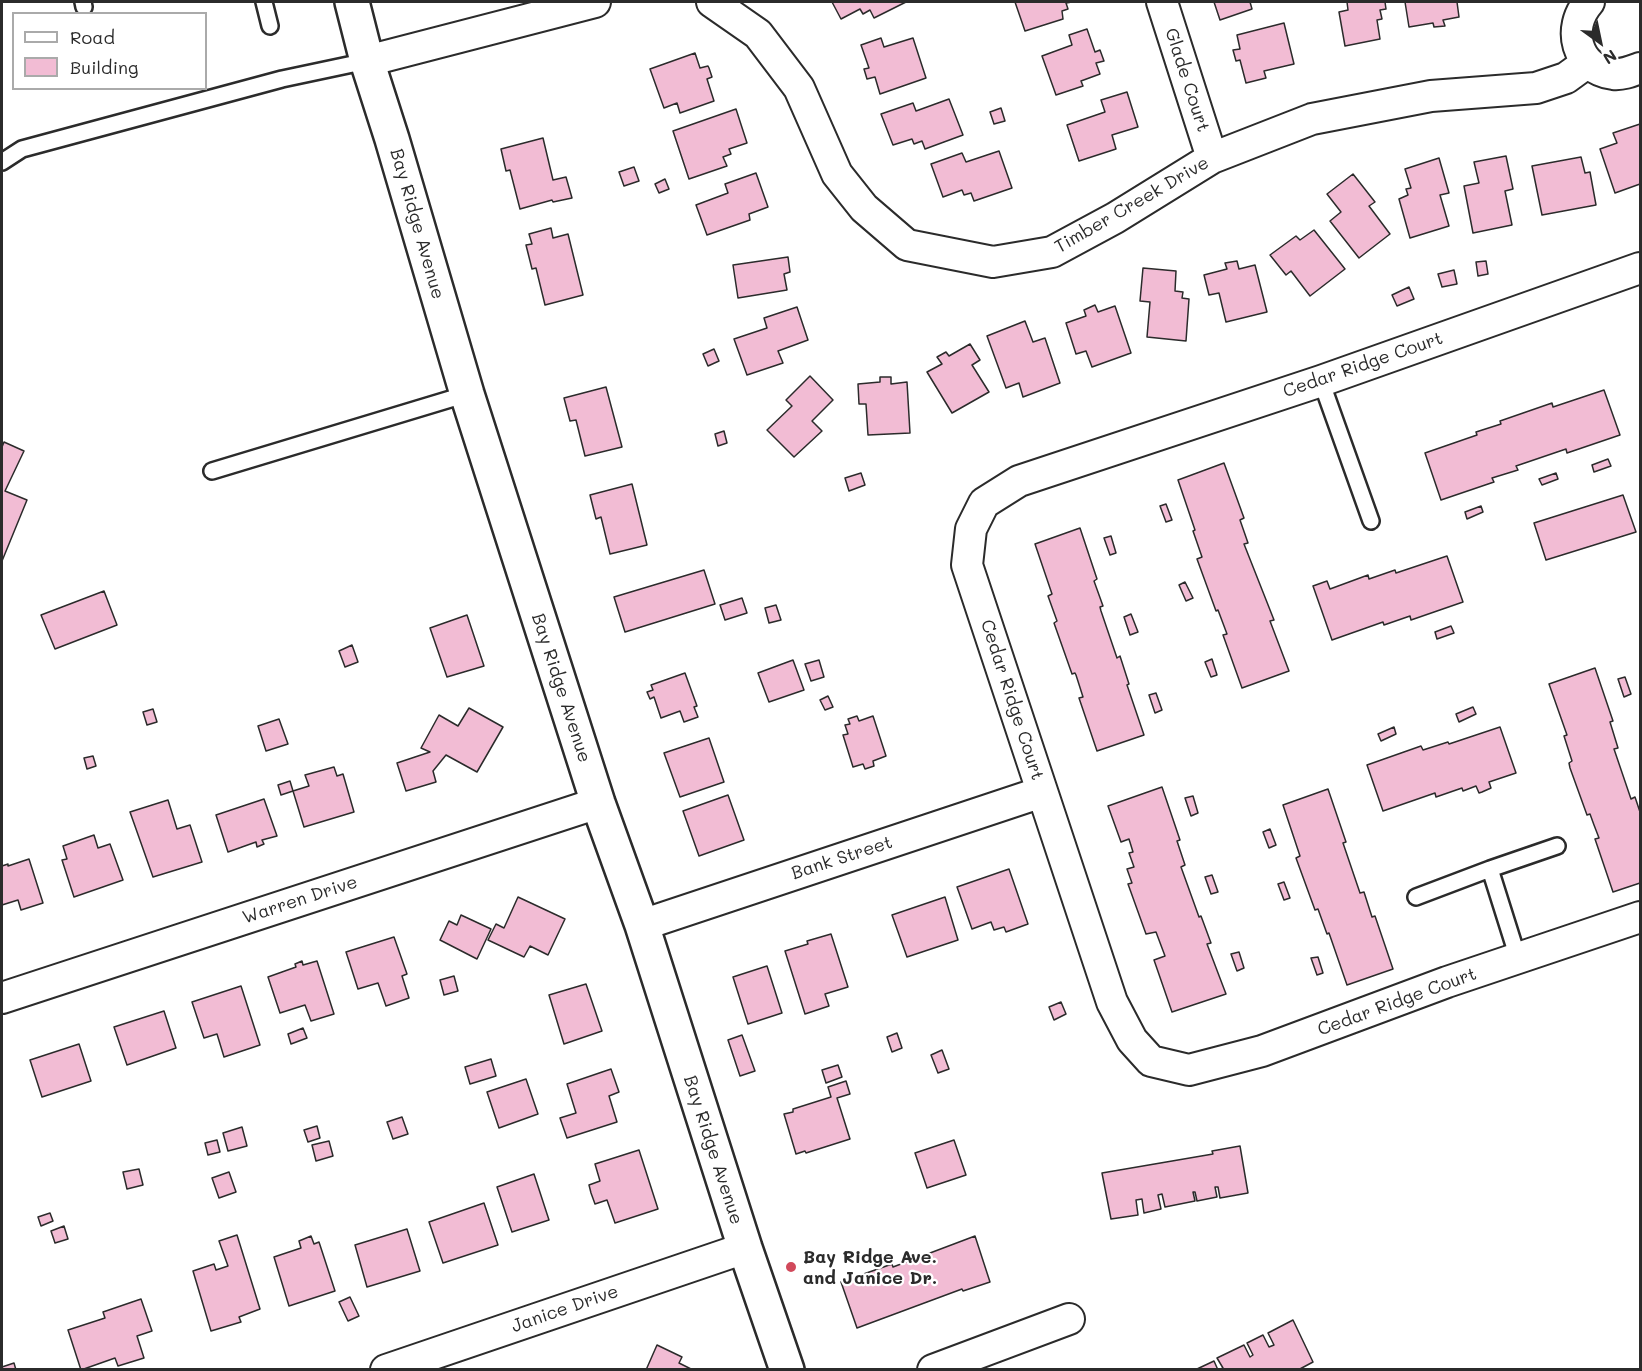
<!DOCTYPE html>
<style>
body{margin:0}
#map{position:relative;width:1642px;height:1371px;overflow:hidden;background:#fff;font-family:Mali,sans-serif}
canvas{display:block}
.frame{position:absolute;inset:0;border:3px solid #2b2b2b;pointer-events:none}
.legend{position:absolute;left:12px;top:12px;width:195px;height:78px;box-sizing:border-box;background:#fff;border:2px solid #aaa;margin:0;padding:8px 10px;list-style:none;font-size:18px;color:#2b2b2b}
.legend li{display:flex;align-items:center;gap:12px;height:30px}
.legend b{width:30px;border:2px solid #aaa}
.north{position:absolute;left:1570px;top:12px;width:60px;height:60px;-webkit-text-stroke:4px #fff;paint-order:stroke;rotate:147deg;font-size:16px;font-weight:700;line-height:24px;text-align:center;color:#2b2b2b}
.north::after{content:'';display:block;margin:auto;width:21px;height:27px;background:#2b2b2b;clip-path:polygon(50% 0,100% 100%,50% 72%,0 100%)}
</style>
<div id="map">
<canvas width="1642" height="1371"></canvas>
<div class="frame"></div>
<ul class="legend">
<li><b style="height:8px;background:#fff"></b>Road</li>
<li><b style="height:16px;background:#f2bcd4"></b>Building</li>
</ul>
<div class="north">N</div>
</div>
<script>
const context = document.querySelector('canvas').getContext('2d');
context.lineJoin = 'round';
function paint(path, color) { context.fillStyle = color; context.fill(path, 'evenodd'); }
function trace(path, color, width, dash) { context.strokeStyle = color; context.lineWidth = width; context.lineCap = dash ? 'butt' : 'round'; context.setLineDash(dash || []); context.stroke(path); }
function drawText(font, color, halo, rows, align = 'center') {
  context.font = font + ' Mali,sans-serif'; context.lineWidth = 4.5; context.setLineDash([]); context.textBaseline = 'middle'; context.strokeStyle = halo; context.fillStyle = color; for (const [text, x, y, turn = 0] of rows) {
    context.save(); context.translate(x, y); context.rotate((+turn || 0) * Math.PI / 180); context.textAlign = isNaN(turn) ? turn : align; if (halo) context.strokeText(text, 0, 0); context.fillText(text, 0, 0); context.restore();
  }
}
const building = new Path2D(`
 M832,2H906L874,18L870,10L863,14L860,9L841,19Z
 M1015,2H1072L1066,3L1068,9L1062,11L1063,19L1025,31Z
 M1214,2H1250L1252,9L1220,20Z
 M1347,2H1385L1386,9L1380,10L1382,19L1377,20L1380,39L1345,46L1339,12L1348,10Z
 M1405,2H1457L1459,17L1443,20L1445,26L1434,27L1433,23L1409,27Z
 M1284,23L1294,64L1264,71L1266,78L1246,83L1240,60L1236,61L1233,50L1240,49L1237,35Z
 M1087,29L1095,52L1100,50L1104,61L1096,63L1100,74L1081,81L1083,86L1056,95L1042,56L1072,45L1069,35Z
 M881,38L884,47L913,38L926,78L880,94L875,77L867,79L864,69L869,68L861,45Z
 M695,53L700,68L708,66L709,68L712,77L707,79L714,101L680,113L677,103L664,108L650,69Z
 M1127,92L1138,127L1112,135L1116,149L1079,161L1067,125L1105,112L1101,100Z
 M949,99L963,135L925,149L922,141L914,144L912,139L893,145L881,114L913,103L916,111Z
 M1001,108L1005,121L994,124L990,112Z
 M736,109L747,143L729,149L731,154L723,157L727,166L689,179L673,131Z
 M1640,124V184L1615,193L1600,149L1617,143L1613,133Z
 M543,138L553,180L566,177L572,198L553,202L552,200L520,209L510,170L506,171L501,149Z
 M999,151L1012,188L974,201L971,193L964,195L962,190L943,197L931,164L962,153L966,162Z
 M1506,156L1513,189L1505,191L1512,225L1473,233L1464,186L1479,183L1474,162Z
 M1581,157L1585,173L1590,172L1596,205L1542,215L1532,166Z
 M1439,158L1449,193L1440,195L1449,226L1410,238L1399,199L1408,195L1406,189L1411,188L1405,169Z
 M634,167L639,181L624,186L619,172Z
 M756,173L768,207L749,214L750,220L707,235L696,205L728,193L725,184Z
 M1353,174L1375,202L1369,206L1390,234L1359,258L1330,221L1341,212L1327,194Z
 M665,179L669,189L659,193L655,184Z
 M551,228L553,238L568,234L583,295L545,305L536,268L532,269L526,245L532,244L529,234Z
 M1314,230L1345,269L1310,296L1291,271L1286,275L1270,255L1296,236L1300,240Z
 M788,257L790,272L784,274L787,290L738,298L733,265Z
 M1237,261L1239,269L1255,265L1267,312L1226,322L1219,293L1209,295L1204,275L1227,269L1225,263Z
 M1486,261L1488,274L1478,276L1476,262Z
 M1143,268L1176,271L1175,291L1183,292L1182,298L1189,299L1186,341L1147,337L1150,302L1140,301Z
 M1454,270L1457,284L1442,287L1438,274Z
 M1409,287L1414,299L1397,306L1392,295Z
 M1095,305L1098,312L1115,306L1131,353L1092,367L1086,351L1076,354L1066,323L1086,316L1084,310Z
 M797,307L808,340L778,351L783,363L747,375L734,339L767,328L764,318Z
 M1025,321L1033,342L1045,338L1060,383L1023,397L1019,383L1006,388L987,336Z
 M970,344L980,360L972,365L989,392L952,413L927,372L942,364L937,357L946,352L949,356Z
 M714,349L719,361L708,366L703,354Z
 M810,376L833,400L812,421L822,431L794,457L767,430L792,406L786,400Z
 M880,377H891V384L907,382L910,433L868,435L866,404H859L858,384L880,382Z
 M606,387L622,447L585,456L576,420L570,421L564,398Z
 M1604,390L1620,435L1567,453L1566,449L1516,466L1518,470L1492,478L1494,482L1441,500L1425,453L1477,435L1476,432L1501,424L1500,421L1552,403L1553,407Z
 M724,431L727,443L718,446L715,434Z
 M4,442L24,451L5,491L27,500L2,561V447Z
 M1608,459L1611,466L1594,472L1592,465Z
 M1224,463L1244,518L1240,520L1248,543L1244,544L1274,620L1270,621L1289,671L1242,688L1223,635L1227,634L1218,610L1216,611L1197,559L1202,557L1193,531L1195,530L1178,480Z
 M861,473L865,485L849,491L845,478Z
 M1556,473L1558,479L1542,485L1539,479Z
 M632,484L647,545L610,554L601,517L596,519L590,495Z
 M1623,495L1636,532L1546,560L1534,523Z
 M1166,504L1172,520L1166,522L1160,506Z
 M1481,506L1483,512L1467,519L1465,512Z
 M1080,528L1097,579L1094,581L1103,606L1100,607L1101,611L1117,658L1120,656L1129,684L1127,685L1144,735L1097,751L1079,698L1083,697L1076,675L1075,673L1072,674L1054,623L1057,621L1048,596L1052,594L1035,544Z
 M1111,536L1116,553L1110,555L1104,538Z
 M1447,556L1463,602L1411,620L1410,616L1384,625L1383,622L1332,640L1313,586L1327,581L1330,589L1368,575L1369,579L1395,570L1396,573Z
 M704,570L715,604L625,632L614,597Z
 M1185,582L1193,598L1186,601L1179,585Z
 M104,591L117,625L55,649L41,615Z
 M742,598L747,613L725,620L720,605Z
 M776,605L781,620L769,623L765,608Z
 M1131,614L1138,632L1130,635L1124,617Z
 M467,615L484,666L447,677L430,628Z
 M1451,626L1454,633L1437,639L1435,632Z
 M352,645L358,662L345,667L339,651Z
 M1212,659L1217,675L1211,677L1205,662Z
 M793,660L804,690L769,702L758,673Z
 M819,660L824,677L811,681L805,664Z
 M1595,668L1613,721L1610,722L1618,748L1614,749L1631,799L1635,797L1640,812V883L1613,892L1595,839L1599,838L1594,825L1590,814L1587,815L1570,768L1569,763L1572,761L1564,736L1567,735L1549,684Z
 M685,673L697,706L694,707L698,717L684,722L680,711L661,718L654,697L650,699L647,692L653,690L651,685Z
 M1625,677L1631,694L1624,697L1618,679Z
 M1156,693L1162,710L1155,713L1149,695Z
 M828,696L833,707L825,710L820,700Z
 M1473,707L1476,714L1459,722L1456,714Z
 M469,708L503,727L477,772L446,755L433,771L436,782L406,791L397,763L430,752L421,748L439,715L458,726Z
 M153,709L157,722L147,725L143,712Z
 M857,716L859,721L873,716L886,756L873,761L874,766L865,769L863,764L853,767L843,735L848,734L845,725L850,724L848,719Z
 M279,719L288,744L266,751L258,726Z
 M1394,727L1396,734L1381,741L1378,734Z
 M1500,727L1516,773L1489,782L1491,788L1482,792L1479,793L1476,786L1463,791L1462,788L1436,797L1435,793L1383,811L1367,765L1421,746L1423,750L1448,742L1449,744Z
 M709,738L724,782L680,797L664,753Z
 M93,756L96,766L87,769L84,758Z
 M334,767L337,776L343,774L354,812L304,827L293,791L309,786L305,775Z
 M290,781L293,791L281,795L278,785Z
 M1162,787L1180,840L1177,841L1185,865L1181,867L1199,917L1201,916L1211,943L1207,944L1226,994L1172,1012L1154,960L1165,956L1156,932L1146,934L1128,884L1132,883L1127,869L1134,867L1129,853L1133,852L1129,839L1121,842L1108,806Z
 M1328,789L1346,842L1343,843L1360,893L1364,892L1372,917L1375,916L1393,969L1347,985L1329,933L1327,934L1318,909L1315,910L1296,858L1300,856L1283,805Z
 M728,795L744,840L699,856L683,811Z
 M1193,796L1198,813L1191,816L1185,798Z
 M264,799L277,836L262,840L264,844L257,847L256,842L228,852L216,815Z
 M168,800L177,829L190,825L202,862L153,877L130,812Z
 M1270,829L1276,845L1269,848L1263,832Z
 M94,835L98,848L110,844L123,880L74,897L62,860L67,859L63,846Z
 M29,859L43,903L21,910L18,900L2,905V866L8,864V866Z
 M1009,869L1028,924L1006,932L1004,927L994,930L991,922L972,929L957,887Z
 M1212,875L1218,892L1211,894L1205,877Z
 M1284,882L1290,898L1284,900L1278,884Z
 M518,897L565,919L548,955L530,946L524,957L488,940L496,924L504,928Z
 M945,897L958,940L907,957L892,915Z
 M461,915L491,929L477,959L440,940L449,921L457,925Z
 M831,934L848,987L825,994L829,1006L805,1014L785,951L808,944L807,941Z
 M394,937L407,974L402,976L409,998L386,1006L378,983L358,989L346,952Z
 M1239,952L1244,968L1237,971L1231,954Z
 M1318,957L1323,973L1317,975L1311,958Z
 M302,961L303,965L317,961L334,1014L311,1021L305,1005L280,1013L268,977L296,967L295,964Z
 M767,966L782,1013L748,1024L733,977Z
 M454,976L458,991L444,995L440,980Z
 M586,984L602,1031L564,1044L549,995Z
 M241,986L260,1045L224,1057L217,1034L204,1038L192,1002Z
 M1061,1002L1066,1014L1054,1020L1049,1007Z
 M164,1011L176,1048L127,1065L114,1027Z
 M303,1028L307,1038L291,1044L288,1034Z
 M897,1033L902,1048L892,1052L887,1037Z
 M742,1035L755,1071L740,1076L728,1040Z
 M79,1044L91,1081L42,1097L30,1060Z
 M942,1050L949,1069L938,1073L931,1055Z
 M491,1059L496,1076L470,1084L465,1067Z
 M838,1065L842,1077L826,1083L822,1070Z
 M611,1069L619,1092L609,1096L617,1122L567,1138L560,1118L576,1113L567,1084Z
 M526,1079L538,1114L499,1128L487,1092Z
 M846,1081L850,1094L837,1098L850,1139L806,1153L805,1151L796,1154L784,1114L793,1112V1109L831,1097L828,1087Z
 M402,1117L408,1134L393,1139L387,1122Z
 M317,1126L320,1138L308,1142L304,1130Z
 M242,1127L247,1146L228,1151L223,1133Z
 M217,1140L220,1152L208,1155L205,1143Z
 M954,1140L966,1175L927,1188L915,1153Z
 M329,1141L333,1156L316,1161L312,1145Z
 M1240,1146L1248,1193L1220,1198L1218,1187H1215L1217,1197L1197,1201L1195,1192H1193L1195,1201L1165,1207L1162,1194L1158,1195L1161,1209L1144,1213L1142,1199L1136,1200L1138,1215L1111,1219L1102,1173L1213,1154L1212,1151Z
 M639,1150L658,1209L615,1223L607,1200L595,1204L591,1193L589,1185L600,1181L595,1164Z
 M139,1169L143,1185L127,1189L123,1172Z
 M229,1172L236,1192L219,1198L212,1178Z
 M534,1174L549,1220L512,1232L497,1187Z
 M484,1203L498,1245L443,1263L429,1222Z
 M50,1213L53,1221L41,1226L38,1217Z
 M64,1226L68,1239L55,1243L51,1231Z
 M407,1229L420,1271L367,1287L355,1245Z
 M237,1235L260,1309L239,1317L241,1322L211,1331L193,1271L214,1264L216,1270L228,1266L219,1241Z
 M311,1236L314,1244L319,1242L335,1291L289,1306L274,1257L301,1248L299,1241Z
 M975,1236L990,1282L963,1291L962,1289L857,1328L841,1282L892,1264L893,1267Z
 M350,1297L359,1316L348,1321L339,1302Z
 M141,1299L152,1331L137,1336L144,1358L118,1366L115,1358L81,1370L68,1330L105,1318L103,1312Z
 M1293,1320L1313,1362L1298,1370H1219L1223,1368L1217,1358L1244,1345L1250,1357L1253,1355L1247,1343L1263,1335L1269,1347L1274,1345L1268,1333Z
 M657,1345L682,1357L679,1363L693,1370H646Z
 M1214,1361L1218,1370H1197V1369Z
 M14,1363L16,1370H2V1367Z`);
paint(building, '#f2bcd4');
trace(building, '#2b2b2b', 1.5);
const service = new Path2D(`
 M83,2L84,7
 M264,2L270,26
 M2,162L22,149L282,79L367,61
 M1321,381L1371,521
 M212,471L467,394
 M1416,897L1490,869
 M1518,958L1490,869L1557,846`);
const minor = new Path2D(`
 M712,2L758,34L799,88L837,174L864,208L907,245L993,262L1052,252L1115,218L1212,158L1312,119L1431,96L1536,88L1566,78L1588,62
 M1162,2L1212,158
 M1589,2C1566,28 1576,69 1613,74C1623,75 1632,71 1640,68
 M367,61L595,2
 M1640,268L1321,381L1019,481L984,503L971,529L967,565L1112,1002L1132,1040L1151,1061L1189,1070L1262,1051L1447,982L1640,917
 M642,925L1042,792
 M2,998L598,803
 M386,1370L745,1248
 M933,1370L1069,1319`);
const secondary = new Path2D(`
 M352,2L367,61L392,139L467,394L598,803L642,925L745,1248L787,1370`);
trace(service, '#2b2b2b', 20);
trace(minor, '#2b2b2b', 34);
trace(secondary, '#2b2b2b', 38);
trace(service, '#fff', 15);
trace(minor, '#fff', 30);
trace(secondary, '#fff', 33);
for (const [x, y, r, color] of [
 [791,1267,6,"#d1495b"]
]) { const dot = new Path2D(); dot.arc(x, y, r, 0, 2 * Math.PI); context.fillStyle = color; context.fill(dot); trace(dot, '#fff', 2); }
drawText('18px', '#2b2b2b', '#fff', [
 ["Glade Court",1187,80,72],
 ["Timber Creek Drive",1132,205,-30],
 ["Bay Ridge Avenue",417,224,74],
 ["Cedar Ridge Court",1363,365,-19],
 ["Bay Ridge Avenue",561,688,72],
 ["Cedar Ridge Court",1012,700,72],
 ["Bank Street",842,858,-18],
 ["Warren Drive",300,900,-18],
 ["Cedar Ridge Court",1397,1002,-20],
 ["Bay Ridge Avenue",713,1150,72],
 ["Janice Drive",565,1309,-19]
]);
drawText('bold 18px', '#2b2b2b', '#fff', [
 ["Bay Ridge Ave.",803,1257],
 ["and Janice Dr.",803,1278]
], 'left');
</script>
